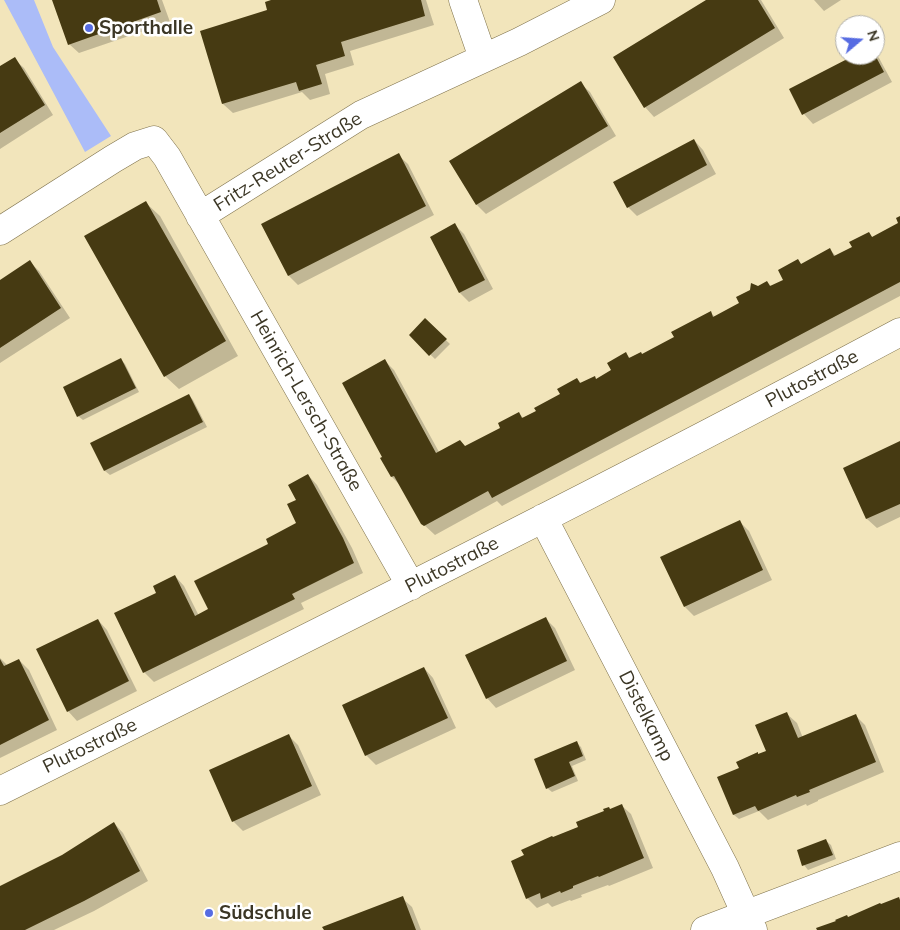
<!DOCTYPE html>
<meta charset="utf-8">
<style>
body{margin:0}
#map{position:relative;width:900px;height:930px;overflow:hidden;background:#f2e5bb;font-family:Mulish,sans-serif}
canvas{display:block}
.north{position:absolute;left:835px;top:15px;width:50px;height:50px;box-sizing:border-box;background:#fff;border:1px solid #b1afa8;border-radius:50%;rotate:72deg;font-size:14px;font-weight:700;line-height:20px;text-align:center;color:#3b3625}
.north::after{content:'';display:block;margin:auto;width:18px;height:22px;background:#576ce2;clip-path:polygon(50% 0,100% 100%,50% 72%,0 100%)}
</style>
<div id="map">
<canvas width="900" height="930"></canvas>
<div class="north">N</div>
</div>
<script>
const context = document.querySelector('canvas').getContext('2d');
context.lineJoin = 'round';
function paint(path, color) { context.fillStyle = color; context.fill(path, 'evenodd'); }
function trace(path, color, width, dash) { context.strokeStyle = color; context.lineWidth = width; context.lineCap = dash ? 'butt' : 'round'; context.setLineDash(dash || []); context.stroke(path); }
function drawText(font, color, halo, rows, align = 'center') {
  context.font = font + ' Mulish,sans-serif'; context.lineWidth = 5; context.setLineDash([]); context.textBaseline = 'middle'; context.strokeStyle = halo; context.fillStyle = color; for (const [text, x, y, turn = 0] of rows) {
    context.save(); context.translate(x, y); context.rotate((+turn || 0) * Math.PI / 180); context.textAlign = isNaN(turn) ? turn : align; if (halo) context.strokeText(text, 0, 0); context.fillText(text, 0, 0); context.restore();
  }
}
paint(new Path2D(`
 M4,0H34L53,47L111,136L85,152Z`), '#abbcf8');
paint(new Path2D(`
 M53,0H162L170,22L79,53L69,44Z
 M275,0H426L434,25L350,51L354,65L325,74L330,94L310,100L302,92L233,113L223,104L201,32L269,11Z
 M708,0H761L784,38L654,117L645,107Z
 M814,0H841L824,11Z
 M875,54L879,58L892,82L813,124L804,114L857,55H875Z
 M14,59L24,68L53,115L0,149V68Z
 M580,83L590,92L616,136L486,214L477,205L451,161Z
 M694,140L703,150L716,174L637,216L628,207Z
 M398,155L408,164L434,215L298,285L289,276L262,225Z
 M146,203L160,216L238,356L179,389L165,376Z
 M900,224V296L502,506L497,501L435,535L422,523L401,486L392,477L383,457L385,361L394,370L439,452L466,447L502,428L519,413L524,419L538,412L562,394L577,379L582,384L596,380L613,371L626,354L631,359L643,355L675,338L711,313L715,317L741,304L758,287L767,282L772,287L785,281L798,261L802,265L830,250L837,257L854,248L869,233L873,238Z
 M455,225L464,234L493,289L469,302L460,293L431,237Z
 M30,262L39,271L70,318L0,363V281Z
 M425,320L450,344L435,359L410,335Z
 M121,360L125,364L139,392L83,420L78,416Z
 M189,395L193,400L207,427L110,475L105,471L92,443Z
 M900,443V517L877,528L867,519L844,468Z
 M308,475L317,485L352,548L363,573L301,603L304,609L154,682L144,672L158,594L175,576L184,586L199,616L209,610L270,545L298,524L297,500Z
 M740,522L749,531L772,580L694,616L685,607Z
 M545,618L555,628L575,670L496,708L487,698Z
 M98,620L107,630L137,691L77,721L68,711Z
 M0,658L8,666L19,660L29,670L57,730L0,758Z
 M424,668L433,678L456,728L376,765L366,755Z
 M787,714L797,723L803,738L856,716L865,725L884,772L818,800V801L807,806L806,804L768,820L759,811L739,819L734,815L719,778L738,770L759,755L767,752Z
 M289,736L298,745L321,795L243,831L233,821Z
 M576,742L581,747L586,760L572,766L578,781L552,792L547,788Z
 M621,805L631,814L653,868L609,886L608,885L581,895L582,897L571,901L570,900L552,907L548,903L537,908L527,898L525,856L553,838L580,827Z
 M114,823L123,833L148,881L94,911L54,930H0V888L62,856Z
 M826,841L831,845L836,859L808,870L804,865Z
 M402,898L412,907L421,930H325Z`), '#0003');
paint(new Path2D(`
 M52,0H157L161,12L68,45Z
 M271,0H421L425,16L341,42L345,56L316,65L322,84L299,91L296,82L222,104L200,31L267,10L265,2Z
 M706,0H758L775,28L644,108L613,57Z
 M855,55H875L884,72L802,115L789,89Z
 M15,57L45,105L0,133V66Z
 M581,81L608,126L476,205L449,161Z
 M694,139L707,165L627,208L613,182Z
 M399,153L426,206L288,276L261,224Z
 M146,201L226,341L164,377L84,236Z
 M900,216V282L492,498L488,491L424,526L421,524L394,476L391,477L380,458L382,457L342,383L385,359L436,453L460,440L465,446L500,428L498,423L519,412L522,418L536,411L534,408L560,394L557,389L577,378L580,383L595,376L596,379L611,370L607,363L626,352L629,358L641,352L642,354L674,337L671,332L711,311L713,317L739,303L736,297L750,290L751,283L758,286L767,281L770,286L783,280L778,270L798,259L801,264L830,248L834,256L852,247L849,242L869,232L872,237L898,223L896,218Z
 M455,223L485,280L459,293L430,237Z
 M30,260L61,308L0,348V280Z
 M425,318L447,339L429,356L409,335Z
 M121,358L136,388L77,417L63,387Z
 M189,394L203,422L104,471L90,443Z
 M900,441V504L866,519L843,468Z
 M308,474L343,538L354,563L292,594L295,599L143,673L114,613L156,593L153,586L175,575L195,616L208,609L194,581L268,544L266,539L296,523L287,504L296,500L288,485Z
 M740,520L763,570L684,607L660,557Z
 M546,617L567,661L486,699L465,655Z
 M98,619L129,681L67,712L36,649Z
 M0,659L4,666L19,659L49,720L0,745Z
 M424,667L448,718L365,756L342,705Z
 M787,712L798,738L856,714L876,762L809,790L810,792L797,797L796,795L758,811L755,806L733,815L717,777L739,768L736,762L758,752V754L766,751L755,725Z
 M289,734L312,786L232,822L209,770Z
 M577,741L583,756L569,762L575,776L546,789L534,759Z
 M622,804L644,858L599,877L598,876L573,886V888L561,893L560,891L541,899L540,893L526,899L511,861L524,855L521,850L552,836L553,837L578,827L576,822L604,811L603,809L609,807L610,809Z
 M114,822L140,871L84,901L25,930H0V886L62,855Z
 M826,839L833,855L802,866L797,850Z
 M403,896L416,930H324L322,927Z
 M899,897L900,900V930H817L816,928L836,921L835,920L847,915L848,917L880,903L881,904Z`), '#463a12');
const minor = new Path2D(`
 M463,0L483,58
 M200,216L361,115L519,42L601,0
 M0,231L113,159L135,146L154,140L167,157L411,586
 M543,518L725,868L753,930
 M0,791C301,641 603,491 900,332
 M705,930L900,856`);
trace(minor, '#7f724c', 29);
trace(minor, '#fff', 28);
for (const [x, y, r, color] of [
 [89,28,5,"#576ce2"],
 [209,913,5,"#576ce2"]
]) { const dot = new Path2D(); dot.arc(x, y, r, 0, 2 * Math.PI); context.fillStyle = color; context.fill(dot); trace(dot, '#fff', 2); }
drawText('bold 19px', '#3b3625', '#fff', [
 ["Sporthalle",99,28],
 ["Südschule",219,913]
], 'left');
drawText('19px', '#3b3625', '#fff', [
 ["Fritz-Reuter-Straße",288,162,-32],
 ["Plutostraße",812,379,-28],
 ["Heinrich-Lersch-Straße",306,401,60],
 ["Plutostraße",452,565,-27],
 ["Distelkamp",646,716,63],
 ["Plutostraße",90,746,-26]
]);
</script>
